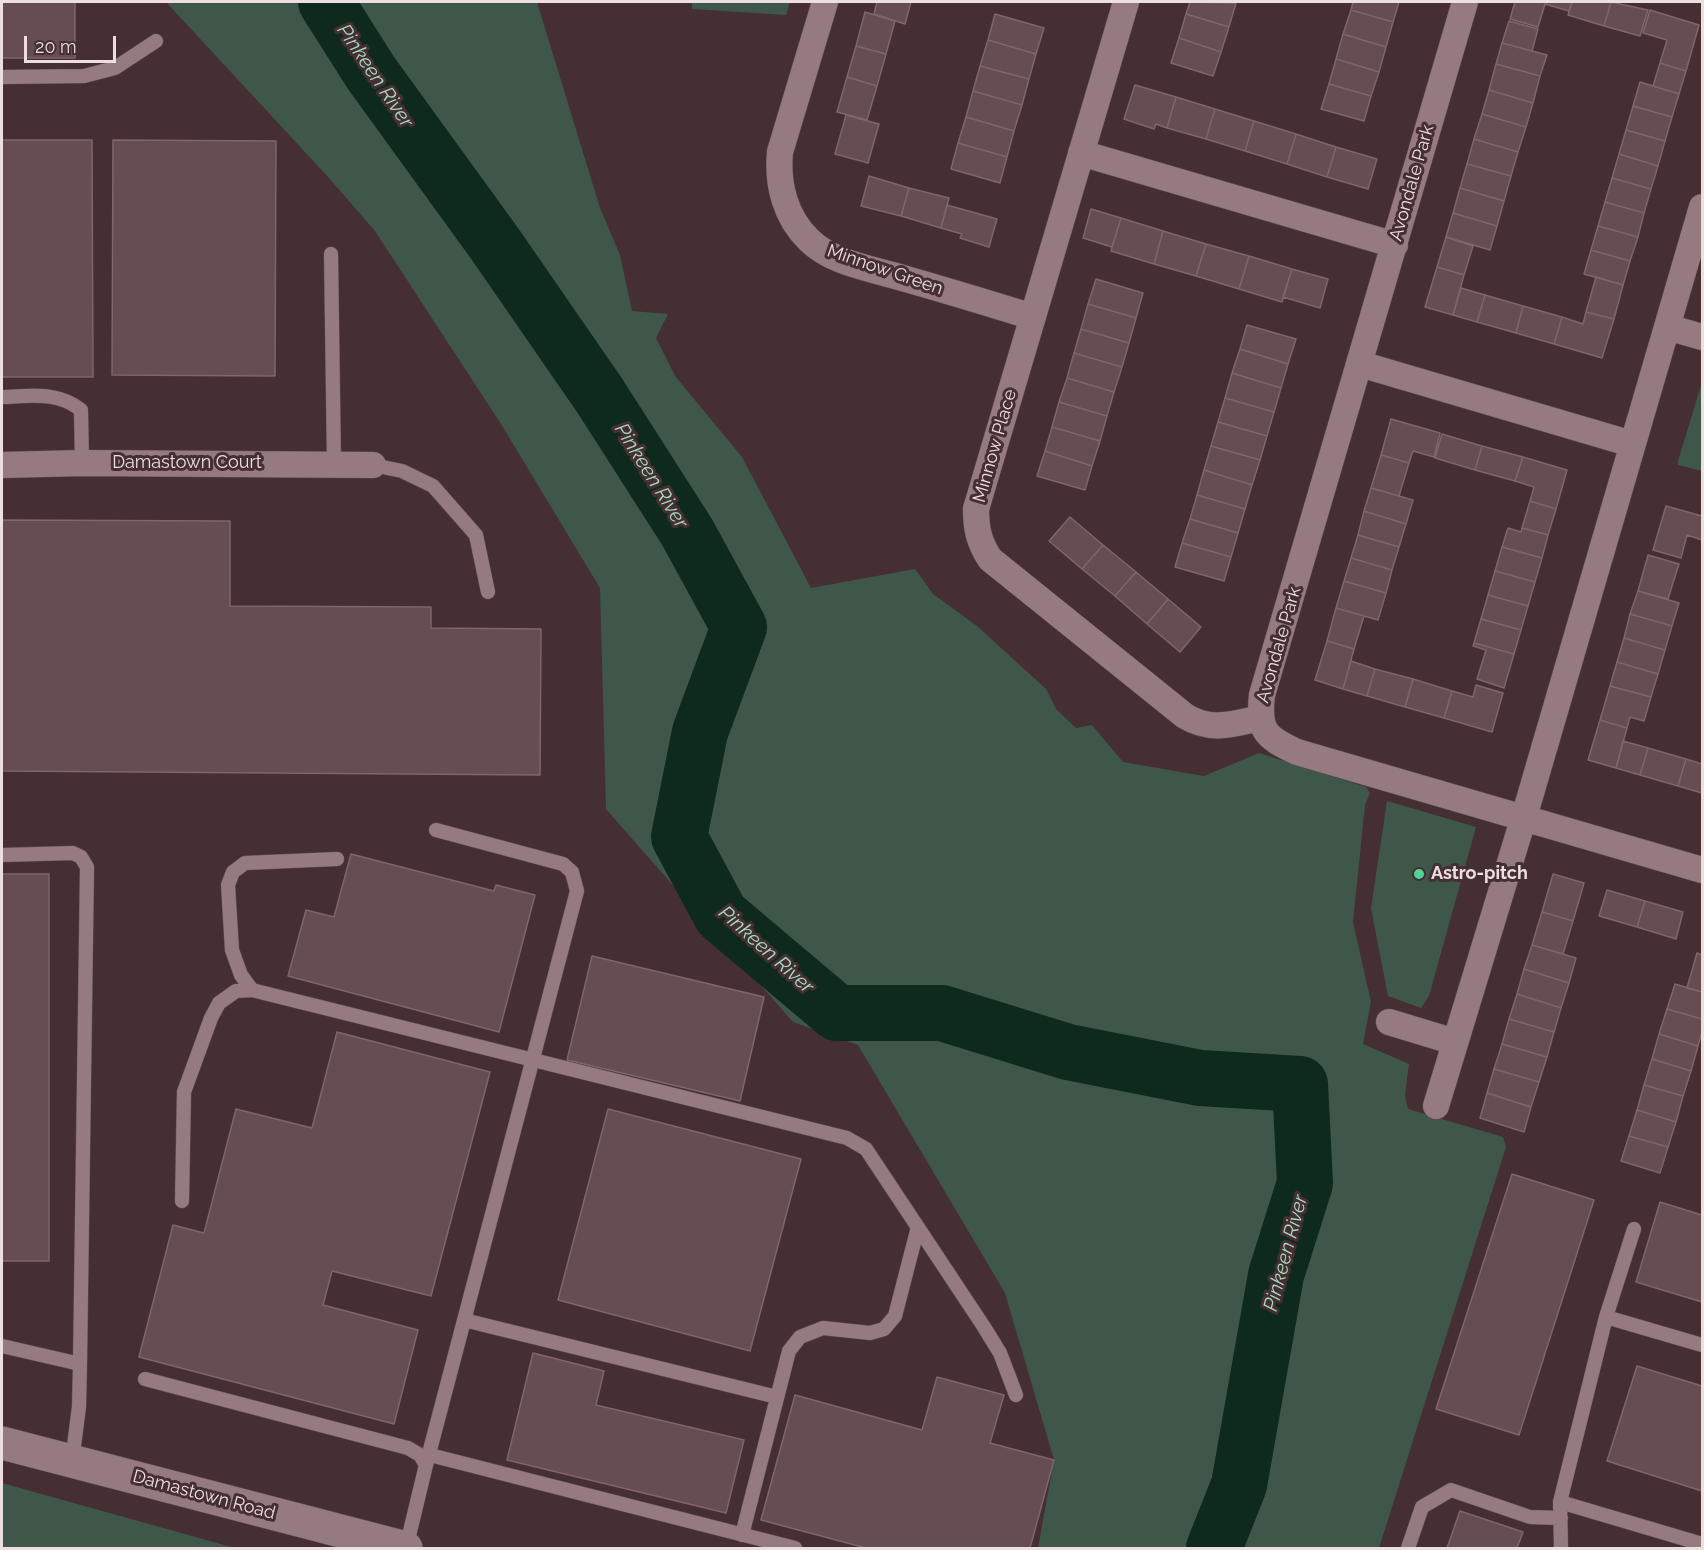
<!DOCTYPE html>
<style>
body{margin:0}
#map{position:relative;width:1704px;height:1550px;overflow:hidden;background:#452f33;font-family:Raleway,sans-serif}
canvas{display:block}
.frame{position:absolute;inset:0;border:3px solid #eddee0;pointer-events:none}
.scale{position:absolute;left:24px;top:36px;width:92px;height:27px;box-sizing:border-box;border:3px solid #eddee0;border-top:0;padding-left:8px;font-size:18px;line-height:21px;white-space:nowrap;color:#eddee0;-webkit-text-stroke:4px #452f33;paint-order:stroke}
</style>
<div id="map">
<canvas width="1704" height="1550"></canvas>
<div class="frame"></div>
<div class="scale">20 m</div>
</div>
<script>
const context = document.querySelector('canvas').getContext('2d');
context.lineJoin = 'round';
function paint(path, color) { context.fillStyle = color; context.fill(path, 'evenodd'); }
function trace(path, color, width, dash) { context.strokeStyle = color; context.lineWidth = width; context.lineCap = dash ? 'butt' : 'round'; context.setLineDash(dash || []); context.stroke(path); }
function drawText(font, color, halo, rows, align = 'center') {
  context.font = font + ' Raleway,sans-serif'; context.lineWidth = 6; context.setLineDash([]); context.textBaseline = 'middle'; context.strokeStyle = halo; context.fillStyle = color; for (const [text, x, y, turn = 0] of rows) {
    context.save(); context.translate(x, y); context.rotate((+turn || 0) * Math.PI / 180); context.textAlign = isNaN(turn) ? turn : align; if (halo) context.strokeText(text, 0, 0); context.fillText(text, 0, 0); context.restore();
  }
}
paint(new Path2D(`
 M166,2H537L600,208L620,255L632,311L668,314L656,338L675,376L742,457L811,588L915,569L933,594L977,626L1046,689L1056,709L1076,728L1092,725L1123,762L1204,776L1259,753L1366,787L1370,793L1365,805L1353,922L1371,1002L1363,1044L1409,1064L1405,1095L1408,1109L1503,1137L1506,1147L1379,1548H1038L1054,1460L1005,1293L858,1045L793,1022L606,809L600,588L501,424L375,231L329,178Z
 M692,2H790L786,15L692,9Z
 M1702,382V471L1678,465V461Z
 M1387,801L1476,827L1429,996L1421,1008L1388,996L1371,908Z
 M2,1483L235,1548H2Z`), '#3e5749');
trace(new Path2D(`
 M326,2L371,73L495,244L600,396L687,532L739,627L700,732L679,837L721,915L837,1013H942L1068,1052L1200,1078L1300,1084L1305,1183L1276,1275L1239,1485L1214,1548`), '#0e2a1d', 56);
const building = new Path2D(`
 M2,2H75V58H2Z
 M877,2H911L905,24L874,14Z
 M1190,2L1236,3L1229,27L1186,14Z
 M1353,2H1399L1393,22L1351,10Z
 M1515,2H1572L1569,11L1545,4L1538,27L1510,19Z
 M1572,2H1611L1604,26L1568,15Z
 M1611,2L1648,10L1640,36L1604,26Z
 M1351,10L1393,22L1386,47L1343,34Z
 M1650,10L1699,25L1686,71L1660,63L1667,40L1643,33Z
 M865,12L895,21L886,54L856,46Z
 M995,14L1044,28L1036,54L988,40Z
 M1186,14L1229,27L1221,52L1179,38Z
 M1509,21L1538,29L1532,51L1502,43Z
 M1343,34L1386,47L1379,72L1336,59Z
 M1179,38L1221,52L1213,76L1171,63Z
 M988,40L1036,54L1029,79L980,66Z
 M1502,43L1547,55L1540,76L1496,64Z
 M856,46L886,54L877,86L847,77Z
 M1336,59L1379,72L1371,96L1329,84Z
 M1660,63L1686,71L1679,94L1653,86Z
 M1496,64L1540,76L1533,103L1489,90Z
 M980,66L1029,79L1022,105L973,91Z
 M847,77L877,86L867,120L837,112Z
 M1640,82L1679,94L1672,117L1633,106Z
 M1329,84L1371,96L1364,121L1321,109Z
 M1135,85L1176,97L1167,128L1156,124L1154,129L1124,119Z
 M1489,90L1533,103L1526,127L1482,114Z
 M973,91L1022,105L1014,131L966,117Z
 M1176,97L1215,109L1206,139L1167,128Z
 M1633,106L1672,117L1665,141L1626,130Z
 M1215,109L1254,121L1245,151L1206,139Z
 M1482,114L1526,127L1518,152L1474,139Z
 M846,115L879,124L868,163L835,154Z
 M966,117L1014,131L1007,157L958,143Z
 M1254,121L1296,134L1287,164L1245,151Z
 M1626,130L1665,141L1658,166L1619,154Z
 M1296,134L1336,147L1327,177L1287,164Z
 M1474,139L1518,152L1511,176L1467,164Z
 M2,140H92L93,377H2Z
 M113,140L276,141L275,376L112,375Z
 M958,143L1007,157L1000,183L951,169Z
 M1336,147L1377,159L1368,189L1327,177Z
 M1619,154L1658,166L1651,189L1612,178Z
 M1467,164L1511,176L1504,201L1460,188Z
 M869,176L909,188L901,216L861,206Z
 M1612,178L1651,189L1644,213L1605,202Z
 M909,188L949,198L941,228L901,216Z
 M1460,188L1504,201L1497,226L1453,213Z
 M1605,202L1644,213L1638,237L1598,226Z
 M947,205L997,219L989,247L960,238L962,234L941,228Z
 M1091,209L1121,218L1112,247L1083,238Z
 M1453,213L1497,226L1490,250L1446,237Z
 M1121,218L1163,231L1154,264L1111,251Z
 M1598,226L1638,237L1630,261L1591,250Z
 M1163,231L1206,244L1196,276L1154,264Z
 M1446,237L1473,246L1464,275L1437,267Z
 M1206,244L1249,256L1239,289L1196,276Z
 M1591,250L1630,261L1623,285L1584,274Z
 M1249,256L1292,269L1282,302L1239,289Z
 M1437,267L1464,275L1453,315L1425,307Z
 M1292,269L1328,279L1320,308L1283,297Z
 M1596,277L1623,285L1614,319L1586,312Z
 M1096,279L1143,293L1136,318L1088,304Z
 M1461,288L1485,295L1477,322L1453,315Z
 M1485,295L1523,306L1516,333L1477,322Z
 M1088,304L1136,318L1129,343L1081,329Z
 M1523,306L1562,317L1554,344L1516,333Z
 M1586,312L1614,319L1602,358L1554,344L1562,317L1583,324Z
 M1247,325L1296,339L1288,364L1240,349Z
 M1081,329L1129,343L1122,367L1074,353Z
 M1240,349L1288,364L1281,388L1232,373Z
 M1074,353L1122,367L1114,392L1067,378Z
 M1232,373L1281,388L1274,412L1225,398Z
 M1067,378L1114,392L1107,416L1059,402Z
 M1225,398L1274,412L1267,436L1218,422Z
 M1059,402L1107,416L1100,441L1052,427Z
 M1391,419L1440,433L1434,457L1413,451L1409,463L1381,455Z
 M1218,422L1267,436L1260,460L1211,446Z
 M1052,427L1100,441L1092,466L1045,451Z
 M1442,434L1482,446L1475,470L1435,458Z
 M1211,446L1260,460L1252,485L1204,470Z
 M1482,446L1523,457L1515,481L1475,470Z
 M1045,451L1092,466L1085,490L1037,476Z
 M1381,455L1409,463L1399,496L1371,488Z
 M1523,457L1567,470L1556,509L1530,501L1534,487L1515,481Z
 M1204,470L1252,485L1245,509L1197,495Z
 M1371,488L1413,500L1406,524L1364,511Z
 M1197,495L1245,509L1238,533L1190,519Z
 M1530,501L1556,509L1548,535L1522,528Z
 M1666,506L1702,516V540L1687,535L1681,558L1653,550Z
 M1364,511L1406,524L1399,547L1358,535Z
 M1070,517L1103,545L1082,569L1049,541Z
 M1190,519L1238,533L1231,557L1182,543Z
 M2,520L230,521V606L431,607V628L541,629L540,775L2,771Z
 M1508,528L1521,532L1522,528L1548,535L1542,558L1502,547Z
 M1358,535L1399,547L1392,570L1351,558Z
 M1182,543L1231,557L1224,581L1175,567Z
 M1103,545L1136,572L1115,596L1082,569Z
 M1502,547L1542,558L1535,582L1495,571Z
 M1648,555L1679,564L1668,599L1638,591Z
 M1351,558L1392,570L1386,593L1344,581Z
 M1495,571L1535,582L1528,606L1488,595Z
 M1136,572L1168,599L1147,624L1115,596Z
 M1344,581L1386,593L1378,620L1336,608Z
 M1638,591L1679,603L1672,626L1630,614Z
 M1488,595L1528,606L1521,630L1481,619Z
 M1168,599L1201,627L1180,652L1147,624Z
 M1336,608L1364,616L1354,649L1327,641Z
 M1630,614L1672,626L1665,650L1624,638Z
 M1481,619L1521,630L1514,654L1474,643Z
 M1624,638L1665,650L1658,674L1617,662Z
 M1327,641L1354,649L1343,689L1315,680Z
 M1474,643L1514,654L1504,688L1477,679L1486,650L1473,646Z
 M1351,661L1375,669L1367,696L1343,689Z
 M1617,662L1658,674L1651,697L1610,686Z
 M1375,669L1413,679L1405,707L1367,696Z
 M1413,679L1452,691L1444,718L1405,707Z
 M1476,685L1503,693L1492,732L1444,718L1452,691L1473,697Z
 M1610,686L1651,697L1644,721L1630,717L1627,728L1600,720Z
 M1600,720L1627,728L1616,768L1588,760Z
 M1623,741L1648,748L1640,775L1616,768Z
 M1648,748L1686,759L1678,786L1640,775Z
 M1686,759L1702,764V793L1678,786Z
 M351,854L494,891L496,885L535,895L499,1032L288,976L306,910L334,917Z
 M2,874H49V1261H2Z
 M1553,874L1584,883L1573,921L1542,912Z
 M1607,890L1645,901L1637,927L1599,916Z
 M1645,901L1683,912L1676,939L1637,927Z
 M1542,912L1573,921L1563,954L1532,945Z
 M1532,945L1576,958L1569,983L1524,969Z
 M1697,953L1702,955V992L1687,988Z
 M592,956L764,997L740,1101L567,1060Z
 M1524,969L1569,983L1561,1008L1517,994Z
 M1675,984L1702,992V1019L1667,1009Z
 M1517,994L1561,1008L1554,1032L1509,1019Z
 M1667,1009L1702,1019V1032L1698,1046L1659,1034Z
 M1509,1019L1554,1032L1547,1057L1502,1044Z
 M337,1032L490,1072L431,1296L332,1271L323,1305L418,1330L394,1424L139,1357L173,1225L204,1233L236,1109L312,1128Z
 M1659,1034L1698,1046L1691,1071L1652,1059Z
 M1502,1044L1547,1057L1539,1082L1494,1069Z
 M1652,1059L1691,1071L1683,1096L1644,1085Z
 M1494,1069L1539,1082L1531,1107L1487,1093Z
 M1644,1085L1683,1096L1676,1122L1637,1110Z
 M1487,1093L1531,1107L1524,1132L1480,1118Z
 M608,1109L801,1159L750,1351L558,1300Z
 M1637,1110L1676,1122L1668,1147L1629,1136Z
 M1629,1136L1668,1147L1660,1173L1621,1161Z
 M1512,1174L1594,1200L1519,1435L1436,1409Z
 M1660,1202L1702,1215V1302L1636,1282Z
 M533,1353L604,1371L596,1405L744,1440L726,1513L507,1460Z
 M1637,1366L1702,1386V1491L1607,1461Z
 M937,1377L1004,1395L990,1443L1054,1460L1030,1548H866L761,1520L795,1395L922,1430Z
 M1460,1511L1523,1532L1517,1548H1447Z`);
paint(building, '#664d52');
trace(building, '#80656a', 1.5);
const lane = new Path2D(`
 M2,77L84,76L115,68L156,41
 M331,254L334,464
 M2,397C30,396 58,391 81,410L82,463
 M373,465L402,471L433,486L476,535L488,592
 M2,855L73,853L81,857L87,867L80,1364L79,1407L72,1461
 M252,990L241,975L232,950L228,885L233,872L245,863L337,859
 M182,1201L184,1092L211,1018L219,1003L236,991L252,990L847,1138L866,1149L984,1327L1000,1353L1016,1395
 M1606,1317L1702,1345
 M464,1320L777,1397
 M2,1346L80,1364
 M145,1379L408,1448L420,1455L426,1465L406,1548
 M430,1455L795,1548
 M426,1465L577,891L572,872L563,864L436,830
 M1560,1502L1702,1544
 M742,1535L789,1351L800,1337L823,1328L870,1333L884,1329L895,1316L918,1227
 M1408,1548L1422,1507L1451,1490L1530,1517L1561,1518
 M1561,1548L1560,1502L1606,1317L1634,1229`);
const street = new Path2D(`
 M825,2L780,152C777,184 785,217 809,240C833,264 874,269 906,279C948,291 991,304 1033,317
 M1126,2L976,509C976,529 979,542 990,559L1185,716C1211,732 1233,724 1261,718
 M1465,2L1262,695C1258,731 1265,737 1297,752L1702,870
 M1081,153L1395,245
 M1667,327L1702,337
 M1360,364L1632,444
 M2,465L82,463L373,465
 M1389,1022L1455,1042
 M1436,1106L1529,800L1702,207`);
const secondary = new Path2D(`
 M2,1443L406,1548`);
trace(lane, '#614e52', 15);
trace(street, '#614e52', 27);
trace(secondary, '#614e52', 34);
trace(lane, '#957a7f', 14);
trace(street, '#957a7f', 26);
trace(secondary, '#957a7f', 33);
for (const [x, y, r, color] of [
 [1419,874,6,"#52d397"]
]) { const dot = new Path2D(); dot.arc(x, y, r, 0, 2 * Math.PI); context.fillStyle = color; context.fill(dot); trace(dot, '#452f33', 2); }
drawText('18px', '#eddee0', '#452f33', [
 ["Avondale Park",1412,183,-74],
 ["Minnow Green",885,270,19],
 ["Minnow Place",995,446,-74],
 ["Damastown Court",187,463],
 ["Avondale Park",1279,645,-74],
 ["Damastown Road",204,1495,15]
]);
drawText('bold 18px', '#eddee0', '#452f33', [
 ["Astro-pitch",1431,874]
], 'left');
drawText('italic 20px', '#a6dfbf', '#452f33', [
 ["Pinkeen River",375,76,56],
 ["Pinkeen River",651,476,58],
 ["Pinkeen River",766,950,42],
 ["Pinkeen River",1286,1253,-75]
]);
</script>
